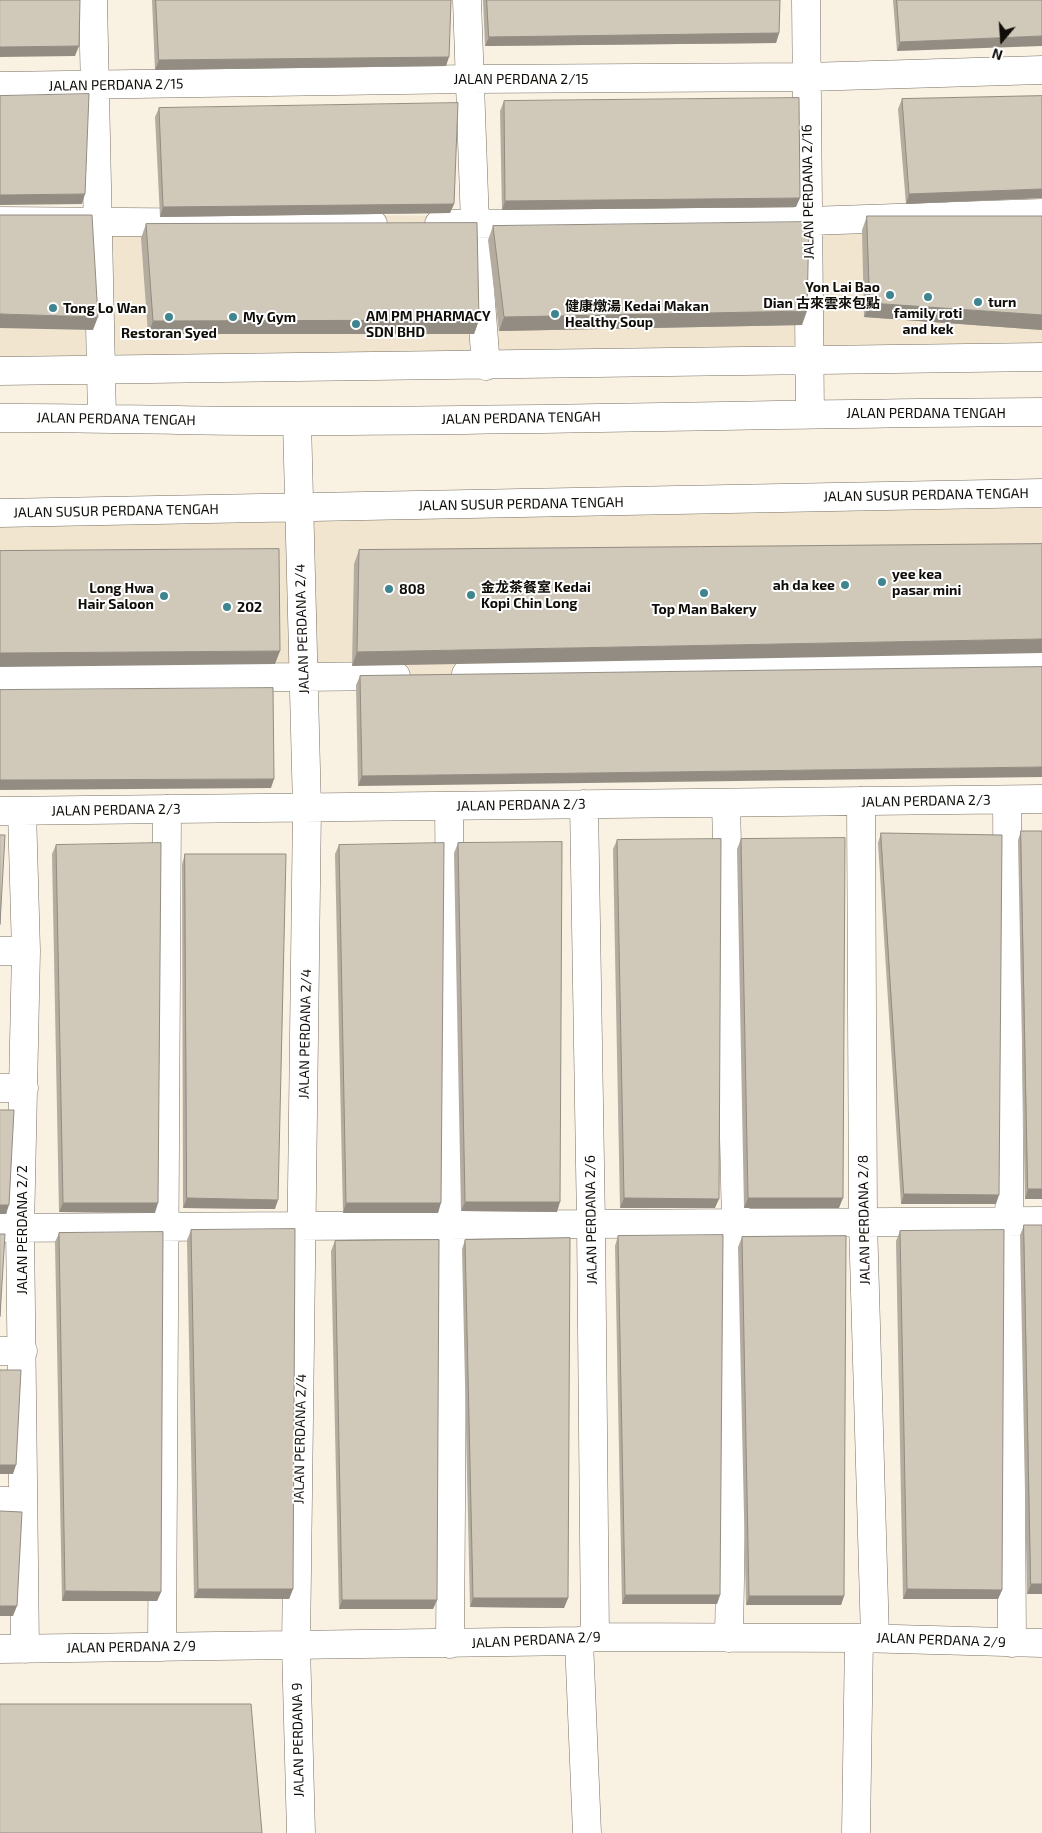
<!DOCTYPE html>
<meta charset="utf-8">
<style>
body{margin:0}
#map{position:relative;width:1042px;height:1833px;overflow:hidden;background:#f9f1e1;font-family:"Exo 2",sans-serif}
canvas{display:block}
.north{position:absolute;left:977px;top:15px;width:50px;height:50px;-webkit-text-stroke:4px #fff;paint-order:stroke;rotate:198deg;font-size:14px;font-weight:700;line-height:20px;text-align:center;color:#100d08}
.north::after{content:'';display:block;margin:auto;width:18px;height:22px;background:#100d08;clip-path:polygon(50% 0,100% 100%,50% 72%,0 100%)}
</style>
<div id="map">
<canvas width="1042" height="1833"></canvas>
<div class="north">N</div>
</div>
<script>
const context = document.querySelector('canvas').getContext('2d');
context.lineJoin = 'round';
function paint(path, color) { context.fillStyle = color; context.fill(path, 'evenodd'); }
function trace(path, color, width, dash) { context.strokeStyle = color; context.lineWidth = width; context.lineCap = dash ? 'butt' : 'round'; context.setLineDash(dash || []); context.stroke(path); }
function drawText(font, color, halo, rows, align = 'center') {
  context.font = font + ' "Exo 2","Noto Sans SC",sans-serif'; context.lineWidth = 4; context.setLineDash([]); context.textBaseline = 'middle'; context.strokeStyle = halo; context.fillStyle = color; for (const [text, x, y, turn = 0] of rows) {
    context.save(); context.translate(x, y); context.rotate((+turn || 0) * Math.PI / 180); context.textAlign = isNaN(turn) ? turn : align; if (halo) context.strokeText(text, 0, 0); context.fillText(text, 0, 0); context.restore();
  }
}
paint(new Path2D(`
 M1042,205V368L0,382V213L488,216Z
 M1042,480V671L0,687V501Z`), '#f1e5cf');
const minor = new Path2D(`
 M93,0L102,417
 M467,0L475,224L486,366
 M806,0L810,413
 M0,86L470,79L807,77L1042,70
 M0,221L373,224
 M439,224L809,221L1042,213
 M0,371L1042,357
 M0,418C100,417 199,422 298,421C546,421 794,413 1042,412
 M297,421L307,808L296,1646L301,1833
 M0,513L1042,493
 M466,674L1042,664
 M0,680L396,676
 M1007,800L1012,1643
 M861,801L863,1222L875,1638
 M726,803L736,1223L729,1638
 M584,804L591,1224L595,1637
 M449,806L453,1225L450,1644
 M0,811L1042,799
 M22,811L26,951L20,1228L25,1649
 M0,951H26
 M0,1088H24
 M0,1228L1042,1221
 M0,1351H23
 M0,1501H23
 M579,1641L587,1833
 M162,1647L167,809
 M0,1649L579,1641L595,1637L859,1638L1042,1643
 M856,1833L859,1638`);
trace(minor, '#797164', 29);
trace(minor, '#fff', 28);
paint(new Path2D(`
 M152,0H451L446,66L155,70Z
 M483,0H780L779,33L776,43L485,46Z
 M893,0H1042L897,51Z
 M1042,96V198L906,204L898,109L902,99Z
 M504,101L796,207L502,210L500,111Z
 M159,108L454,204L450,213L160,217L155,117Z
 M867,216H1042V330L864,317L862,230Z
 M146,224L479,320L474,334H148L141,238Z
 M493,226L802,325L499,331L488,240Z
 M1042,544L352,666L354,564L359,550Z
 M1042,667L358,786L356,685L360,676Z
 M1021,831H1042V1199H1025L1018,840Z
 M881,833L996,1204H901L878,843Z
 M741,839L839,1208H744L737,849Z
 M617,840L715,1208H620L613,849Z
 M458,843L557,1212L461,1211L454,853Z
 M56,845L155,1213L59,1212L52,854Z
 M339,845L438,1213H343L335,854Z
 M185,854L275,1209L183,1208L182,864Z
 M1024,1225L1042,1594H1027L1020,1235Z
 M191,1230L293,1589L289,1599L194,1598L187,1240Z
 M900,1231L1002,1590L998,1599H903L896,1241Z
 M59,1233L161,1592L157,1601H62L55,1242Z
 M618,1236L720,1595L717,1604H622L615,1246Z
 M742,1237L844,1596L841,1605H746L738,1247Z
 M465,1240L568,1598L564,1608L470,1607L462,1249Z
 M335,1241L437,1600L433,1609H339L331,1251Z`), '#b3ac9f');
paint(new Path2D(`
 M779,33L776,43L485,46L489,37Z
 M1042,36V46L897,51L900,42Z
 M79,46L75,56L0,57V47Z
 M449,57L446,66L155,70L159,60Z
 M1042,189V198L906,204L909,194Z
 M85,194L82,204L0,205V195Z
 M800,198L796,207L502,210L505,201Z
 M454,204L450,213L160,217L163,207Z
 M870,303L1042,315V330L864,317Z
 M807,311L802,325L499,331L504,317Z
 M0,314L98,317L93,330L0,328Z
 M479,320L474,334H148L153,321Z
 M1042,639V653L352,666L357,652Z
 M280,651L275,664L0,667V653Z
 M1042,767V777L358,786L362,776Z
 M274,779L271,788L0,790V780Z
 M1028,1189H1042V1199H1025Z
 M904,1194L999,1195L996,1204H901Z
 M187,1198L278,1200L275,1209L183,1208Z
 M624,1198L719,1199L715,1208H620Z
 M748,1198H843L839,1208H744Z
 M465,1202H560L557,1212L461,1211Z
 M63,1203H158L155,1213L59,1212Z
 M346,1203H441L438,1213H343Z
 M0,1205H9L6,1214H0Z
 M0,1465H16L13,1474H0Z
 M1031,1584H1042V1594H1027Z
 M198,1589H293L289,1599L194,1598Z
 M907,1589L1002,1590L998,1599H903Z
 M65,1591L161,1592L157,1601H62Z
 M625,1595H720L717,1604H622Z
 M749,1596H844L841,1605H746Z
 M473,1598H568L564,1608L470,1607Z
 M342,1600H437L433,1609H339Z
 M0,1606H17L13,1616H0Z`), '#928c82');
const building = new Path2D(`
 M0,0H80L79,46L0,47Z
 M156,0H451L449,57L159,60Z
 M487,0H780L779,33L489,37Z
 M897,0H1042V36L900,42Z
 M89,94L85,194L0,195V96Z
 M1042,96V189L909,194L902,99Z
 M799,98L800,198L505,201L504,101Z
 M458,103L454,204L163,207L159,108Z
 M0,215H92L98,317L0,314Z
 M867,216H1042V315L870,303Z
 M809,222L807,311L504,317L493,226Z
 M477,223L479,320L153,321L146,224Z
 M1042,544V639L357,652L359,550Z
 M279,549L280,651L0,653V551Z
 M1042,667V767L362,776L360,676Z
 M273,688L274,779L0,780V690Z
 M1021,831H1042V1189H1028Z
 M881,833L1002,835L999,1195L904,1194Z
 M0,835H5L0,924Z
 M845,838L843,1198H748L741,839Z
 M721,839L719,1199L624,1198L617,840Z
 M562,842L560,1202H465L458,843Z
 M161,843L158,1203H63L56,845Z
 M444,843L441,1203H346L339,845Z
 M185,854H286L278,1200L187,1198Z
 M0,1110H14L9,1205H0Z
 M1024,1225H1042V1584H1031Z
 M295,1229L293,1589H198L191,1230Z
 M1004,1230L1002,1590L907,1589L900,1231Z
 M163,1232L161,1592L65,1591L59,1233Z
 M0,1234H5L0,1316Z
 M723,1235L720,1595H625L618,1236Z
 M846,1236L844,1596H749L742,1237Z
 M570,1238L568,1598H473L465,1240Z
 M439,1240L437,1600H342L335,1241Z
 M0,1370H21L16,1465H0Z
 M0,1511L22,1512L17,1606H0Z
 M0,1704H251L262,1833H0Z`);
paint(building, '#d0c8b9');
trace(building, '#928c82', 1);
for (const [x, y, r, color] of [
 [890,295,5,"#3f8590"],
 [928,297,5,"#3f8590"],
 [978,302,5,"#3f8590"],
 [53,308,5,"#3f8590"],
 [555,314,5,"#3f8590"],
 [169,317,5,"#3f8590"],
 [233,317,5,"#3f8590"],
 [356,324,5,"#3f8590"],
 [882,582,5,"#3f8590"],
 [845,585,5,"#3f8590"],
 [389,589,5,"#3f8590"],
 [704,593,5,"#3f8590"],
 [471,595,5,"#3f8590"],
 [164,596,5,"#3f8590"],
 [227,607,5,"#3f8590"]
]) { const dot = new Path2D(); dot.arc(x, y, r, 0, 2 * Math.PI); context.fillStyle = color; context.fill(dot); trace(dot, '#fff', 2); }
drawText('14px', '#100d08', '#fff', [
 ["JALAN PERDANA 2/15",521,79],
 ["JALAN PERDANA 2/15",116,85,-1],
 ["JALAN PERDANA 2/16",808,192,-91],
 ["JALAN PERDANA TENGAH",926,413],
 ["JALAN PERDANA TENGAH",521,418,-1],
 ["JALAN PERDANA TENGAH",116,419,1],
 ["JALAN SUSUR PERDANA TENGAH",926,495,-1],
 ["JALAN SUSUR PERDANA TENGAH",521,504,-1],
 ["JALAN SUSUR PERDANA TENGAH",116,511,-1],
 ["JALAN PERDANA 2/4",302,629,-92],
 ["JALAN PERDANA 2/3",926,801,-1],
 ["JALAN PERDANA 2/3",521,805,-1],
 ["JALAN PERDANA 2/3",116,810,-1],
 ["JALAN PERDANA 2/4",305,1034,-89],
 ["JALAN PERDANA 2/6",591,1220,-91],
 ["JALAN PERDANA 2/8",864,1220,-91],
 ["JALAN PERDANA 2/2",22,1230,-90],
 ["JALAN PERDANA 2/4",300,1439,-89],
 ["JALAN PERDANA 2/9",536,1640,-3],
 ["JALAN PERDANA 2/9",941,1640,2],
 ["JALAN PERDANA 2/9",131,1647,-1],
 ["JALAN PERDANA 9",298,1740,-91]
]);
drawText('bold 14px', '#100d08', '#fff', [
 ["Yon Lai Bao",880,287,"right"],
 ["Dian 古來雲來包點",880,303,"right"],
 ["turn",988,302],
 ["健康燉湯 Kedai Makan",565,306],
 ["Healthy Soup",565,322],
 ["Tong Lo Wan",63,308],
 ["family roti",928,313,"center"],
 ["and kek",928,329,"center"],
 ["AM PM PHARMACY",366,316],
 ["SDN BHD",366,332],
 ["My Gym",243,317],
 ["Restoran Syed",169,333,"center"],
 ["yee kea",892,574],
 ["pasar mini",892,590],
 ["ah da kee",835,585,"right"],
 ["金龙茶餐室 Kedai",481,587],
 ["Kopi Chin Long",481,603],
 ["Long Hwa",154,588,"right"],
 ["Hair Saloon",154,604,"right"],
 ["808",399,589],
 ["202",237,607],
 ["Top Man Bakery",704,609,"center"]
], 'left');
</script>
